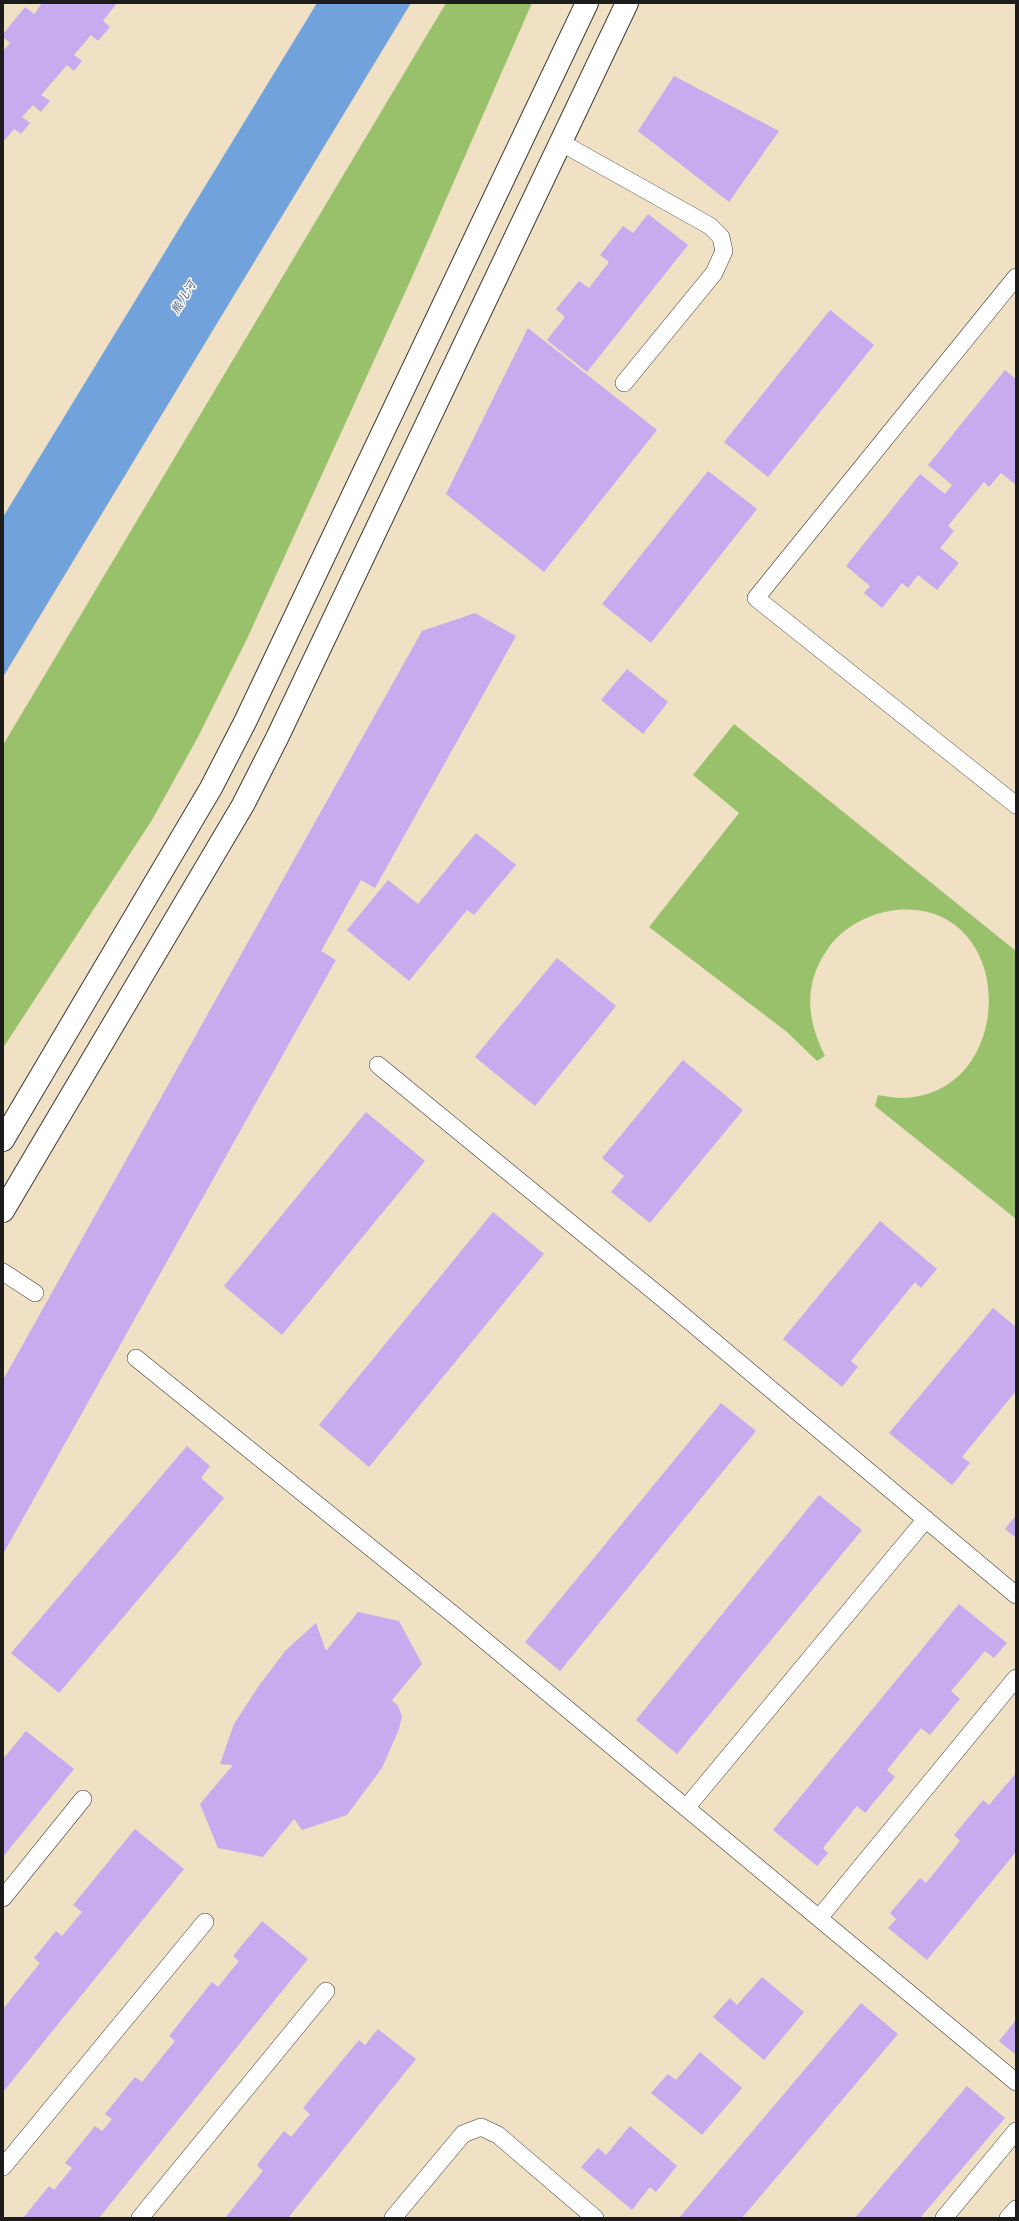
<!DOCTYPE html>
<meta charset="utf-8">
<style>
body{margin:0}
#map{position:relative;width:1019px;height:2221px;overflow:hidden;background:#f0e1c4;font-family:"Shantell Sans",sans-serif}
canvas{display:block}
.frame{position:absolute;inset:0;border:4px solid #1c1c1c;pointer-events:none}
</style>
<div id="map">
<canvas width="1019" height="2221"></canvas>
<div class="frame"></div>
</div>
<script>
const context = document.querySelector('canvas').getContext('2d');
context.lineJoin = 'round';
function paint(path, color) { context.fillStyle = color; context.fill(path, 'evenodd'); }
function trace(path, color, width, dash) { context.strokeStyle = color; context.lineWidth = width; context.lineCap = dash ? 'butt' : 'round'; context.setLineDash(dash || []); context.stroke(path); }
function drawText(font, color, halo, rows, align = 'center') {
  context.font = font + ' "Shantell Sans","LXGW WenKai TC",sans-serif'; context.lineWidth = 3; context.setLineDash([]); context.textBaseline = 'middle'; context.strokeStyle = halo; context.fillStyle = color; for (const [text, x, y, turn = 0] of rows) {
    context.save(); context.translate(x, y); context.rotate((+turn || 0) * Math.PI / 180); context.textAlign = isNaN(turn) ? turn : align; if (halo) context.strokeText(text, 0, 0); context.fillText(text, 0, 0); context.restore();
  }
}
paint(new Path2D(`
 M446,3H532L413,275L246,641L198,737L152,820L3,1048V745Z
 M734,724L1016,951V1219L875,1106L878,1095C886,1096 894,1098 902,1098C1019,1096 1019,899 896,910C870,913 842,927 827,950C803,985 807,1020 825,1056L817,1061L787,1032L649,927L739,813L693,775Z`), '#99c16c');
paint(new Path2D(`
 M317,3H411L3,677V517Z`), '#71a2db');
paint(new Path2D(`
 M38,3H117L103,21L110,27L98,41L91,35L74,55L82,61L74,71L67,65L41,95L50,101L41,112L33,105L22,117L30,123L21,134L14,129L3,142V51L10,43L3,37V34L25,7L34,14L41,5Z
 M674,76L779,131L729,202L638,131Z
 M648,214L688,245L587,372L547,340L565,317L556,309L579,281L589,288L609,262L600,255L623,226L633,233Z
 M830,310L874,345L768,477L724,442Z
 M528,328L657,430L544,572L446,494Z
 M1005,370L1016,379V485L1001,473L989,487L984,482L948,526L954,531L940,548L959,563L937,590L918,575L908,588L902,583L882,608L864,593L870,586L846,566L920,474L945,494L952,485L928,465Z
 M708,471L757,509L651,643L602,604Z
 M475,613L516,636L375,888L361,880L321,951L336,960L3,1554V1380L422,631Z
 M627,669L668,702L643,734L601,700Z
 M476,833L516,865L474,915L467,910L409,981L347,930L388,880L418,904Z
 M557,958L616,1006L535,1106L475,1057Z
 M683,1060L743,1110L650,1223L611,1192L624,1176L602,1158Z
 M366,1112L425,1161L282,1335L224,1286Z
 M493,1212L544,1254L369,1467L319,1425Z
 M880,1221L937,1269L921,1288L915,1282L851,1361L858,1367L842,1387L783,1339Z
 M993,1308L1016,1327V1391L962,1457L970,1463L952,1485L889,1433Z
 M721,1403L756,1431L560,1671L525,1642Z
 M187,1446L210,1466L201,1478L224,1498L59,1693L11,1653Z
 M819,1495L862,1530L677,1754L636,1720Z
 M1016,1515V1538L1005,1529Z
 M959,1604L1007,1643L994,1658L985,1651L951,1691L960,1699L930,1735L921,1728L887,1770L895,1777L865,1813L857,1806L823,1848L828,1853L817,1866L773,1830Z
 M358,1612L399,1621L422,1664L392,1700L398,1706L402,1716L399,1729L382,1768L347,1815L302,1830L294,1819L263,1857L218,1848L200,1804L233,1765L220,1764L234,1724L258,1687L286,1650L316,1623L326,1651Z
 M26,1731L74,1769L3,1857V1759Z
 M1016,1773V1852L927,1960L888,1928L896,1919L890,1913L920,1878L926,1883L960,1841L954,1835L983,1800L989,1805Z
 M135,1829L184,1869L3,2092V2009L40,1963L34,1958L56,1931L62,1936L82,1912L73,1905Z
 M262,1921L308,1959L99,2218H23L49,2186L54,2190L72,2168L65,2163L95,2126L102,2131L112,2119L105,2114L135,2077L142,2082L175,2041L169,2036L212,1982L218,1987L239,1961L233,1956Z
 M762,1977L804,2012L764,2060L713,2017L730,1998L737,2005Z
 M861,2003L898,2034L742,2218H679Z
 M1016,2020V2055L999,2041Z
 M378,2029L416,2059L288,2218H225L263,2171L257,2165L284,2131L291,2137L310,2114L303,2108L359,2040L365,2045Z
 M700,2052L742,2088L702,2135L651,2093L668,2074L676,2080Z
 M967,2086L1005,2118L920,2218H855Z
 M630,2126L677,2166L656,2192L650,2187L632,2210L581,2167L598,2148L606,2155Z`), '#c6abee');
const service = new Path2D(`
 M560,142L710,226L721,237L724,251L714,273L624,383
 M1016,277L756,598L1016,805
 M378,1065L662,1298L1016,1595
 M3,1272L35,1293
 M136,1358L465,1624L1016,2082
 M686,1808L926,1519
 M3,1898L83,1799
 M819,1918L1016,1678
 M3,2167L205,1922
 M140,2218L326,1991
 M393,2218L463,2134L481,2127L498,2135L595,2218
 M944,2218L1016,2131
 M1008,2218L1016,2209`);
const tertiary = new Path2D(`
 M3,1140L211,788L245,722L587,3
 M3,1211L243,805L277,738L627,3`);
trace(service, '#3c3a35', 18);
trace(tertiary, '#3c3a35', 24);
trace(service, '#fff', 17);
trace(tertiary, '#fff', 22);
drawText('italic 12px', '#425872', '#fdfcf7', [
 ["熊儿河",184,298,-58]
]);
</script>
